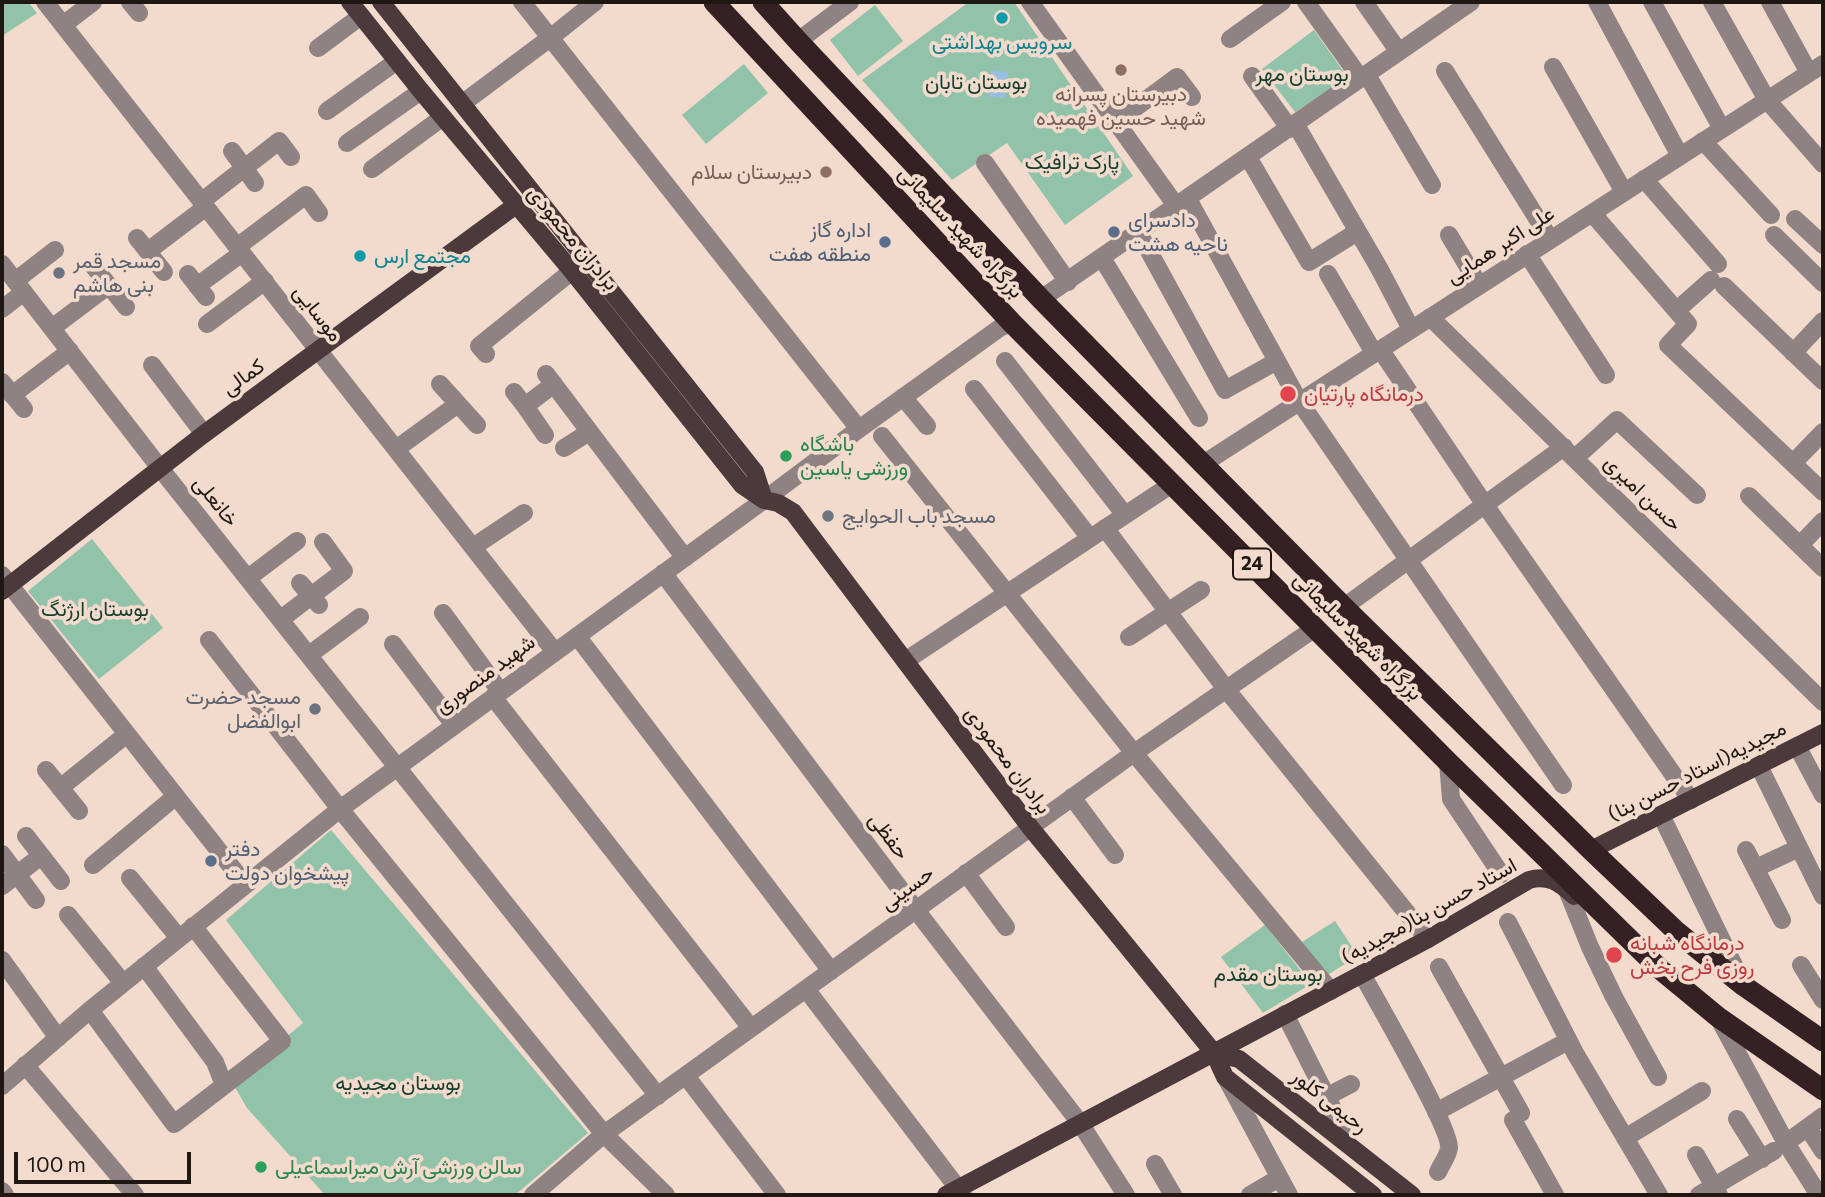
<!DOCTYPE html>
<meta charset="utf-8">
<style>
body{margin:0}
#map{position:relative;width:1825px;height:1197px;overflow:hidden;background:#f2dacc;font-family:Commissioner,sans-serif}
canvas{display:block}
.frame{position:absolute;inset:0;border:4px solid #1f1712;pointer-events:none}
.scale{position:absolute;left:14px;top:1152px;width:177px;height:32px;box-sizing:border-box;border:4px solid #1f1712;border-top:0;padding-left:9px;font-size:21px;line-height:24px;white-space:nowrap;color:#1f1712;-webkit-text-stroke:5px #f2dacc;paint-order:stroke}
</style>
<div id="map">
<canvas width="1825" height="1197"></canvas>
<div class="frame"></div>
<div class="scale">100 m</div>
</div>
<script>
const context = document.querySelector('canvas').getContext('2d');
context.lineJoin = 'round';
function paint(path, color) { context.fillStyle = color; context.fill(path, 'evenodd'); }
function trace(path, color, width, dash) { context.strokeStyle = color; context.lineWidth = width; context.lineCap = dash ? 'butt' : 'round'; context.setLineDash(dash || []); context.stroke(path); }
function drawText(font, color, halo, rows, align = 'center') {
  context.font = font + ' Commissioner,Vazirmatn,sans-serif'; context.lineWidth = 7; context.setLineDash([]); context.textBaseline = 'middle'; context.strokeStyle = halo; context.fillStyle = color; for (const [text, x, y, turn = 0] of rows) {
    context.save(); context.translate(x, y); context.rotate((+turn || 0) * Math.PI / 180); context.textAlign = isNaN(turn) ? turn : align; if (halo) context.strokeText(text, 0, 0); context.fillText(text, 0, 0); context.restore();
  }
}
paint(new Path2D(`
 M2,2H28L37,13L2,36Z
 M969,2H1014L1133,176L1065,225L1007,143L952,180L862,80Z
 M875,5L903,41L858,76L830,40Z
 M1314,30L1348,78L1295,112L1262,69Z
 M744,64L768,93L706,144L682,115Z
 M92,539L163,628L99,679L28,591Z
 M331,830L588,1133L515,1195H325L247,1108L232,1082L303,1023L226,920Z
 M1335,921L1358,956L1324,977L1302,942Z
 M1265,925L1311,984L1263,1013L1221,957Z`), '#91c2aa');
paint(new Path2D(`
 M991,70L1008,72L1005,98L989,97Z`), '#97bfe2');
trace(new Path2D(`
 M45,2L555,652
 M130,2L139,13
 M522,2L859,429
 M1030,2L1177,207
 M1306,2L1361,79
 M1364,2L1399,52
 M1597,2L1680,156
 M1652,2L1722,129
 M1712,2L1767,100L1823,164
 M1770,2L1809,73
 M63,25L93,2
 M1230,39L1282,2
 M798,41L850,2
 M318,48L361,16
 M1553,67L1624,192
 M1445,71L1550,239
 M1367,75L1432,185
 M1252,76L1290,129
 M463,103L550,38L595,2
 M327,111L397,61
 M1116,122L1177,77L1192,97
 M1296,125L1379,268L1411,329
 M1703,141L1771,215
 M347,143L421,91
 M232,151L255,183
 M1248,157L1309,262L1357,232
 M985,163L1068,282
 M372,169L443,117
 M1644,179L1718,264
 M1188,199L1299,401L1563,785
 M202,201L279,141L291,157
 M1592,213L1688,324L1668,345L1823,492
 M1795,219L1823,245
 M1139,233L1225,390L1277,361
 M1449,235L1479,285
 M1774,235L1823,283
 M137,238L164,272
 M237,247L306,195L319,213
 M148,251L206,207
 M1527,254L1606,375
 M1102,258L1199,418
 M2,264L160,468L658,1096
 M94,267L126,307
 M188,274L206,297
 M1328,274L1374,353
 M15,281L55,250
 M197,286L242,253
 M1724,286L1823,381
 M1041,299L1471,2
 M2,309L24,292
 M1677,310L1711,280
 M1430,317L1823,702
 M207,324L265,281
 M52,328L109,285
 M1380,349L1485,505L1691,800
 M1793,353L1823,321
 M486,354L479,346L572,271
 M1005,361L1125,515
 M152,365L204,434
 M546,374L685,558
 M2,382L24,409
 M440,384L477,425
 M974,389L1090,538
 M514,392L525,406
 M12,395L70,351
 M903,397L927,426
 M545,435L525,406L554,384
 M882,436L1134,753L1331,991
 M564,448L589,432
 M396,449L458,404
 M1575,458L1617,420L1697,495
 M1793,463L1823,432
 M1203,464L1823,64
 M1749,496L1823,568
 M1105,528L1226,689L1428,939
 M1800,545L1823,521
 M473,547L524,513
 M663,573L916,910L1080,1123L1126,1195
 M2,575L245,884
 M248,578L297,541
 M300,583L319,605
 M1344,607L1564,447
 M443,613L500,691
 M281,619L344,571L323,542
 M577,636L831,971
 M1129,637L1201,590
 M209,640L340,809L604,1134L666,1195
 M393,644L454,725
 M309,655L360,617
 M905,661L1172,484
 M493,697L751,1028
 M1797,746L1823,795
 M1448,762L1451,799L1501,874
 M1759,766L1823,896
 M46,770L79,811
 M60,788L127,734
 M1072,797L1115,855
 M1661,815L1744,986
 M26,836L61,881
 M1746,850L1782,920
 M2,854L36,900
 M93,865L176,796
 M1756,868L1799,848
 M966,873L1006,927
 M130,878L179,938
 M2,886L41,856
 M1567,890L1590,947L1614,997L1658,1077
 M68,915L123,983
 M1508,922L1575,1053L1659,1195
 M2,960L58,1038
 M1801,965L1823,1000
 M144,966L215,1062L224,1085
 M1439,967L1521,1113
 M1362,974C1376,1000 1451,1128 1449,1148C1448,1156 1441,1165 1438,1172
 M806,989L963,1195
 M90,1010L174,1124L282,1041L193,926
 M1285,1014L1342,1127
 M1718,1017L1786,1143L1819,1195
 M25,1065L135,1195
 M686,1076L777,1195
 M1226,1078L1289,1195
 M2,1086L90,1010L340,809L764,500L859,429L1001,327L1012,323
 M1326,1097L1351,1084
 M1436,1112L1568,1041
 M1737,1119L1762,1159
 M1513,1120L1555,1195
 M1808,1128L1823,1151
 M1625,1138L1702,1091
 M1786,1143L1823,1116
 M1696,1155L1719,1195
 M1155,1164L1173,1195
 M2,1191L5,1195
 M533,1195L604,1134L1134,753L1315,628
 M1250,1195L1279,1178
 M1699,1195L1774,1151`), '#8e8283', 18);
trace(new Path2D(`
 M350,2L421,91L572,271L742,485L764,500L778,503L793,512L1030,827L1214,1053L1225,1077L1373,1195
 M381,2L755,472L764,500
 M2,591L204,434L516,205
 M1591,850L1823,733
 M1214,1053L1239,1059L1412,1195
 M946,1195L1428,939L1529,880C1548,874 1560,883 1574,896`), '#4c393b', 18);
trace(new Path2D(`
 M714,2L1012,323L1448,762L1661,970L1718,1017L1823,1090
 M763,2L798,41L1041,299L1203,464L1344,607L1591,850L1677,932L1744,986L1823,1041`), '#352023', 21);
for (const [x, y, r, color] of [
 [1002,18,7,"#0f9aa8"],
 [1121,70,7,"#8d6e63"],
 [826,172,7,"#8d6e63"],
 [1114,232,7,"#5c6f8a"],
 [885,242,7,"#5c6f8a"],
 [360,256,7,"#0f9aa8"],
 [59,273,7,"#6b7280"],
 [1288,394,9,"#e0444e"],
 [786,456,7,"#2e9e5b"],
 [828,516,7,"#6b7280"],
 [315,709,7,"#6b7280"],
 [211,861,7,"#5c6f8a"],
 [1614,955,9,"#e0444e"],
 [261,1167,7,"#2e9e5b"]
]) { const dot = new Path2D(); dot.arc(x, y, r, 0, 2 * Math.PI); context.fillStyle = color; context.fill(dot); trace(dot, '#f2dacc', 2.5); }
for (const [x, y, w] of [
 [1252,564,38]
]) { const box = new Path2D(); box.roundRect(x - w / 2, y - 15.5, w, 31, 5); context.fillStyle = '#f2dacc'; context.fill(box); trace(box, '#1f1712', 2); }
drawText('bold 19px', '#1f1712', null, [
 ["24",1252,564]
]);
drawText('21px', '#0d838f', '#f2dacc', [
 ["سرویس بهداشتی",1002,42],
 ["مجتمع ارس",374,256,"left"]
]);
drawText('21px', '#143f2d', '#f2dacc', [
 ["بوستان مهر",1302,74],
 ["بوستان تابان",976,82],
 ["پارک ترافیک",1072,162],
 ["بوستان ارژنگ",95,609],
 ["بوستان مقدم",1268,974],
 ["بوستان مجیدیه",398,1083]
]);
drawText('21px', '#785e54', '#f2dacc', [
 ["دبیرستان پسرانه",1121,94],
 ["شهید حسین فهمیده",1121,118],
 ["دبیرستان سلام",812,172,"right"]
]);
drawText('21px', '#4e5e75', '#f2dacc', [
 ["دادسرای",1128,220],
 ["ناحیه هشت",1128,244],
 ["اداره گاز",871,230,"right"],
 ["منطقه هفت",871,254,"right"],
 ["دفتر",225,849],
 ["پیشخوان دولت",225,873]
], 'left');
drawText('21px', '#1f1712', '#f2dacc', [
 ["بزرگراه شهید سلیمانی",961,232,47],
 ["برادران محمودی",573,238,50],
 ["علی اکبر همایی",1500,245,-33],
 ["موسایی",318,313,52],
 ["کمالی",243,377,-36],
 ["حسن امیری",1643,493,44],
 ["خانعلی",216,501,51],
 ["بزرگراه شهید سلیمانی",1358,636,45],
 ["شهید منصوری",485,674,-36],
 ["برادران محمودی",1008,760,53],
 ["مجیدیه(استاد حسن بنا)",1697,771,-27],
 ["حفظی",889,836,53],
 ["حسینی",907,888,-36],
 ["استاد حسن بنا(مجیدیه)",1429,911,-29],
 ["رحیمی کلور",1330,1101,38]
]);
drawText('21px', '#5b616d', '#f2dacc', [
 ["مسجد قمر",73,261],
 ["بنی هاشم",73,285],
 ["مسجد باب الحوایج",842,516],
 ["مسجد حضرت",301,697,"right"],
 ["ابوالفضل",301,721,"right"]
], 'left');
drawText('21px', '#be3a42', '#f2dacc', [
 ["درمانگاه پارتیان",1304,394],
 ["درمانگاه شبانه",1630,943],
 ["روزی فرح بخش",1630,967]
], 'left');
drawText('21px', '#27864d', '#f2dacc', [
 ["باشگاه",800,444],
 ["ورزشی یاسین",800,468],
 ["سالن ورزشی آرش میراسماعیلی",275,1167]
], 'left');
</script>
